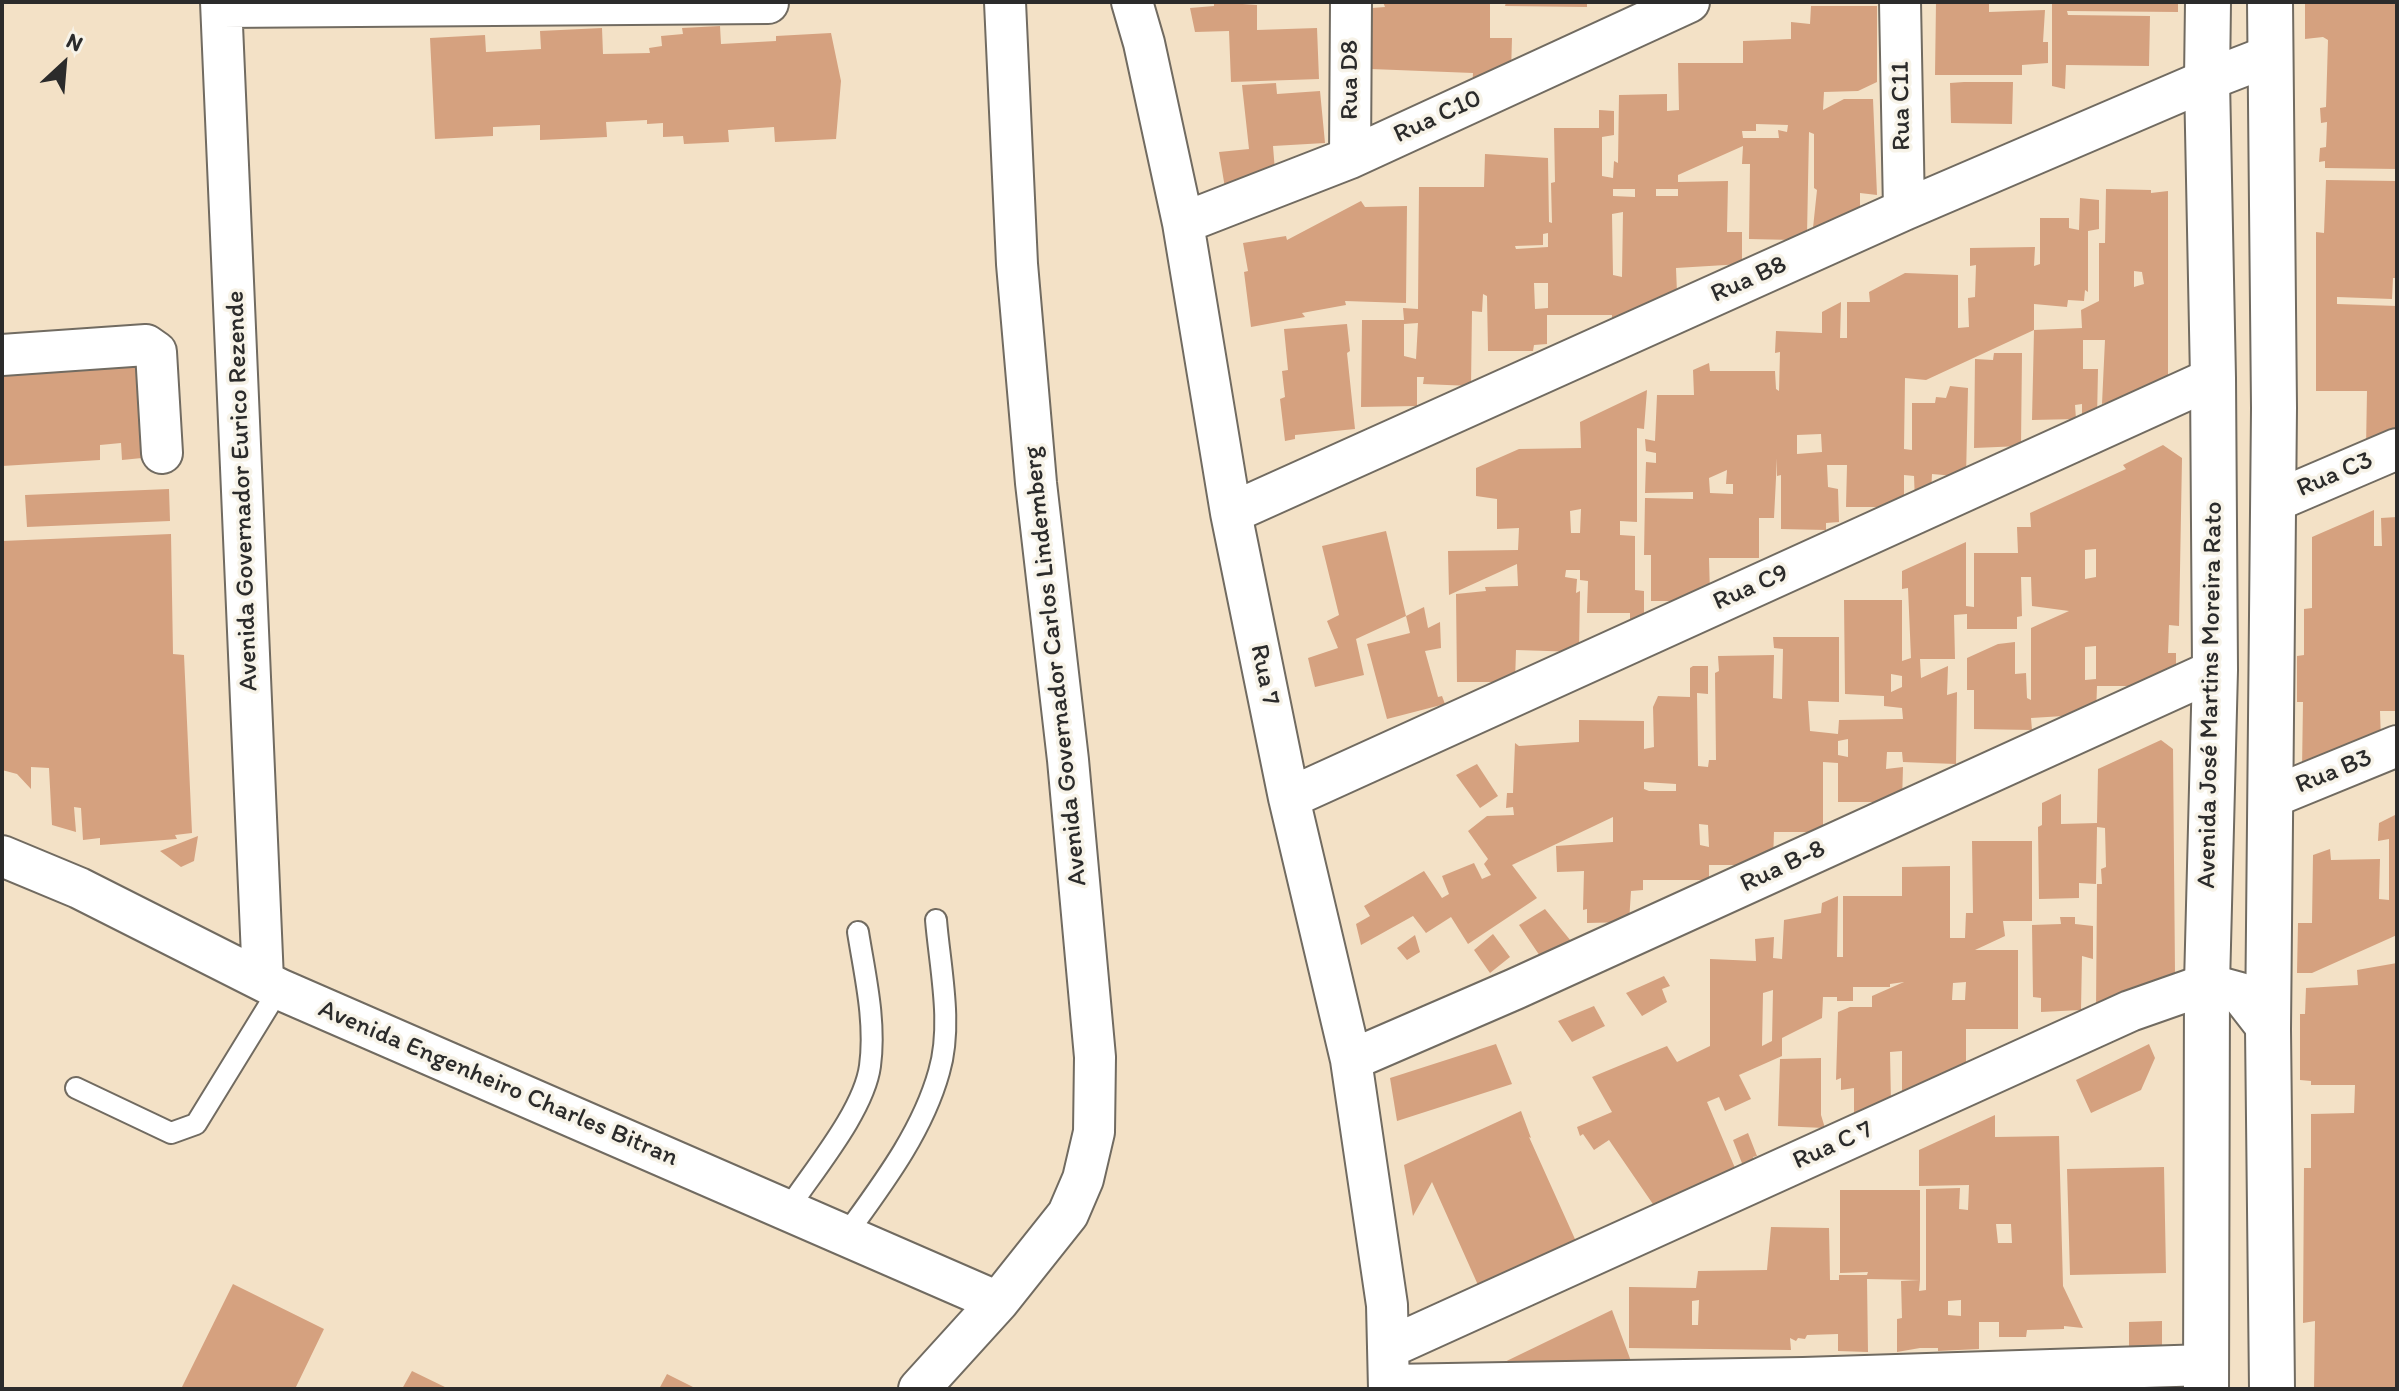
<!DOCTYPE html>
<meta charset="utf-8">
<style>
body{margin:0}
#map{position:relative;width:2399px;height:1391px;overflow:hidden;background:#f3e1c6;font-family:Itim,sans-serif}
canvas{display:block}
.frame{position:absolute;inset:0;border:4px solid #2b2b2b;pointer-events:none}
.north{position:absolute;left:24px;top:24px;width:80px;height:80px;-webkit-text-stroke:6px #f7f3e8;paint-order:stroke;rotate:26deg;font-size:22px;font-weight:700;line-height:32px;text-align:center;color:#2b2b2b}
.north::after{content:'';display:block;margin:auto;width:28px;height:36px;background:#2b2b2b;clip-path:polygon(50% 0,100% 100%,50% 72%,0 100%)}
</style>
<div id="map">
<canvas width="2399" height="1391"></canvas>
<div class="frame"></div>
<div class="north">N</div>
</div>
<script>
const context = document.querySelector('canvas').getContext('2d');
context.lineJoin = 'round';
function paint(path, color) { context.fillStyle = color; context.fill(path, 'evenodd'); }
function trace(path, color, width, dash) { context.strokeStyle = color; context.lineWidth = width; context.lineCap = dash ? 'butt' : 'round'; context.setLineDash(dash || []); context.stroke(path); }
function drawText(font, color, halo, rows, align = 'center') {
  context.font = font + ' Itim,sans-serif'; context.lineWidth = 7; context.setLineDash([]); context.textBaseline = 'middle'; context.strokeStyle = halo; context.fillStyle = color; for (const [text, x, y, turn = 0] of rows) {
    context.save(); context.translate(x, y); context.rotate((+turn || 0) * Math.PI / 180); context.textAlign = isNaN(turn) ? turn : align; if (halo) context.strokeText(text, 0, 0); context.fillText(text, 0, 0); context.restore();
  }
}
paint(new Path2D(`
 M1214,2L1257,5V30L1317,28L1319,79L1231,82L1229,31L1195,32L1190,8L1214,6Z
 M1383,2H1490V38H1512L1511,73L1472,90L1473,73L1371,69L1372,8L1385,7Z
 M1506,2H1587V7L1505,6Z
 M1936,2H1989V12L2045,10L2043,42H2048V63L2022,65V75H1935Z
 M2052,2H2178V12L2067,11L2068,15L2150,16L2149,66L2066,65L2065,89L2052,86Z
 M2305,2H2397V169L2325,168V161L2319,162L2320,148L2326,147L2327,122L2321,123L2320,108L2326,107L2328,40L2323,37L2305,39Z
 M1811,6H1877V82L1858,91L1824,92L1823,110L1844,99H1873L1877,195L1860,193V211L1850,217H1836V224L1826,223V227L1813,228L1817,190L1814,188V134L1809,132L1807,235L1794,240L1749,239L1750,164H1742L1743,146L1678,175V182L1728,181L1727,232H1742V264L1676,268L1677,293L1612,322V315H1547V344L1534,345L1533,351H1488L1487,296L1483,294L1482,312L1472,311L1471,386L1423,384L1424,377H1417V406L1361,407L1362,320H1404L1403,308L1418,309L1419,187H1484L1485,154L1548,158L1549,222L1552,223L1551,183L1555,182L1554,128H1599V110L1614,111V135L1602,137V176L1613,178L1614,161L1618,163L1619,95L1667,94V111L1679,110L1678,63H1743V41L1791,39V22L1810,24ZM1756,124L1788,125L1787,132L1778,130L1779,138H1743L1742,131H1756ZM1613,189H1635V197L1613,196ZM1656,189H1678V196H1656ZM1623,212L1622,277L1613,275L1612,214ZM1548,233V247L1516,249L1515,246L1543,245V234ZM1534,283H1548V308L1535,309ZM1418,323L1416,359L1404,356V324Z
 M720,26L721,44L776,41V36L831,33L841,81L836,139L775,142L774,127L728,130L729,142L684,144L683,136L663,137V123L647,124V120L606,122L607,137L540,140V125L493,127V136L435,139L430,38L485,35L486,52L541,49L540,31L602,28L603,54L650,53L649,48L662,46L661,36L683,34L682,28Z
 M1964,82H2013L2012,124L1951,123L1950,83Z
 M1276,83L1277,94L1320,91L1325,143L1273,146L1276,184L1227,200L1219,152L1249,149L1242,85Z
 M2326,180L2397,181V278H2393L2392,299L2337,297V304L2397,306V436L2366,448L2367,391H2316V232L2324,233Z
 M2106,189L2151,190V193L2168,191V386L2102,404L2105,340H2083V369H2098L2097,419L2082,426V404L2075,405L2076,419L2032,420L2034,330L2082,328L2081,310L2099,301V243H2105ZM2134,271L2142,272L2144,284L2134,287Z
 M2080,198L2099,200V229L2088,231V292L2085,290L2084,301L2068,300L2067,307L2034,304V330L1926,380L1905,378L1904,449L1912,450V403H1935L1936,397L1946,398L1950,386L1968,388L1966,477L1932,474L1931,495L1915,502L1914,476L1904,475V507H1846L1847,465H1827L1828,487L1838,489L1839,522L1826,523V530L1781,529V475L1777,476V458L1774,518H1759V558H1709L1710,594L1694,601H1651V555H1644L1645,498L1693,499V492L1645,493L1646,462L1656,463V453L1646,451L1645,439L1655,441L1657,395H1694L1693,370L1709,363L1710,371H1775L1776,389L1779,391L1780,352L1775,353L1776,331L1822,333V312L1841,302L1840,338H1847V302H1870L1869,292L1905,273L1958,275V328L1969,327L1968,298L1975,297L1976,265L1970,266V248L2035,247L2034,266L2040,264V218H2069V228L2079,230ZM1821,434L1822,452L1797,454V435ZM1727,470L1726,484H1733V494L1710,493L1709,478Z
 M1361,201L1365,207L1407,206L1406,303L1345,301L1346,305L1302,313L1305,317L1251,327L1244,272L1248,271L1243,243L1286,236L1287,240Z
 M1347,324L1350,351L1347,353L1355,429L1295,435V439L1285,441L1280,399L1285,397L1282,371L1288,370L1284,329Z
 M140,352L142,458L122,460L121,443L100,445V460L2,466V359Z
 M1994,353H2022L2021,446L1974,448L1975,359L1993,360Z
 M1647,390L1644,429L1637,428V522L1620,521V535L1635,536V590L1644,591V620H1630V613H1587L1588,581L1580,580V570H1566L1565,577L1577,579L1576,593L1580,591L1579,652L1516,650L1515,682H1457L1456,594L1486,591L1485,587L1518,586L1517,564L1449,595L1448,551L1518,550L1519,528L1497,529V499L1476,496V468L1519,449L1581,448L1580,422ZM1581,509L1580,533H1571L1570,511Z
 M2163,445L2182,458L2179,626L2169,625L2168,653H2176V686H2097L2096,714L2031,718L2032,730L1974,729V690H1967V658L1998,644L2015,642V674L2026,673L2027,698L2031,700V628L2069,611L2032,606L2031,577H2021L2022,616L2017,617V629H1967V614L1954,615L1955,659H1920L1921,678L1948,666L1947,695L1957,692L1956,764L1903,762L1902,752H1887L1886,769L1903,767L1902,802H1838V763L1823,762V832H1774L1773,861L1762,865H1709V880H1643V890L1631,891L1629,922L1587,923V909L1583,910L1584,871L1557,872L1556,846L1613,842V817L1512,865L1537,898L1468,944L1451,917L1426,933L1413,916L1361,945L1356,924L1370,916L1364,906L1424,871L1442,898L1449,894L1442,876L1474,863L1482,879L1491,875L1484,864L1488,859L1468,831L1487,816L1514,815L1513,807L1506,808L1507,793H1513L1515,743L1519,746L1579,742V720L1644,721V749L1654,747L1653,707L1658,696L1690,697V668L1693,666H1708V694L1697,693L1698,766L1708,767L1709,760H1716L1715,673L1719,671L1718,656L1774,655L1773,698L1782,699L1783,649L1774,648L1773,637H1839V702L1808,701L1810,731L1838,734L1839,720L1903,719L1902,708L1884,706V696L1845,694L1844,600H1902V661L1911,658L1908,588L1902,589V571L1966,542V606L1974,607V553H2018L2017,527H2031L2030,513L2126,469L2123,465ZM2096,549V577L2085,579V550ZM2096,646V679L2085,680V647ZM1891,674L1902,676V687L1891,692ZM1848,739V757L1838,755V741ZM1644,782L1676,784V791H1649L1644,789ZM1699,824L1708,825L1709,847L1700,845Z
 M169,489L170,521L27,527L25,495Z
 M2374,510V546H2382L2381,518L2397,517V711H2380L2381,741L2302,770L2303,702H2297V656L2304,655V609L2312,608V537Z
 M1386,531L1406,616L1356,639L1364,675L1315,687L1308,658L1338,648L1327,621L1339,615L1322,546Z
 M171,534L173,654L184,655L192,833L175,835L177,839L100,845V838L83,840L81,808L74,807L76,832L52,825L49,768L31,767V789L17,774L2,770V541Z
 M1424,607L1428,628L1440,622L1441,648L1425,651L1438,697L1442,696L1445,704L1387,719L1367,644L1410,633L1406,616Z
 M2161,740L2173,749L2175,974L2096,1010L2097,884H2102L2101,869L2106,867L2105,828L2097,827L2096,884L2079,883V898L2039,899L2038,827L2042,825V803L2061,794V824L2097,823L2098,769Z
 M1477,764L1498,796L1480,808L1456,775Z
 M2397,814V935L2312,973H2297L2298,923H2312L2313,855L2330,849L2331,860L2380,859L2379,899L2389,900V839L2378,841L2379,823Z
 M198,836L194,861L181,867L160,851Z
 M1972,841H2032V921H2003L2005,936L1975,950H2018V1029H1966V1069L1902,1098V1051L1890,1052L1891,1103L1854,1120V1088L1841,1090V1078L1836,1080L1838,1012L1850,1007H1872V996L1904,982L1890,984V987H1853V1001H1837V997H1823L1822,1018L1782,1038V1056L1739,1075L1751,1099L1725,1111L1719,1097L1707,1102L1738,1175L1657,1210L1609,1140L1594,1150L1583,1134L1580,1136L1577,1127L1612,1112L1592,1077L1667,1046L1677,1062L1710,1046V959L1756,961L1755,939L1774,937L1773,958L1782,959L1784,920L1821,913L1822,903L1838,896L1837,957H1843V896H1902V867L1950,866V938H1965L1966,913H1973ZM1966,982L1965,1000H1952L1953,983ZM1773,990L1772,1041L1762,1046L1763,993Z
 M1545,909L1579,951L1542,959L1519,925Z
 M2060,917H2075V924L2093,926V959L2082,956L2081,1010L2041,1012V998L2033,997L2032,925L2061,924Z
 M1493,934L1510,957L1490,973L1474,950Z
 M1415,935L1420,952L1407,960L1397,948Z
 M2397,963V1389H2314L2315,1321L2303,1323L2304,1168H2311V1114L2354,1113L2355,1085H2311V1081L2300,1080V1014H2305L2306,988L2358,985L2357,970Z
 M1664,976L1670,986L1662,989L1667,1002L1642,1016L1626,993Z
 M1594,1006L1605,1026L1572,1042L1558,1021Z
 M1496,1044L1512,1084L1397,1121L1390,1078Z
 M2149,1044L2155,1058L2141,1090L2091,1113L2076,1080Z
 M1821,1058V1115L1825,1128L1778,1126L1780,1059Z
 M1521,1111L1531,1138L1529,1137L1579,1248L1482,1294L1432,1182L1413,1216L1404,1165Z
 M1995,1115V1137L2059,1136L2063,1286L2083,1328L2064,1326V1329L2027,1330L2026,1337H1999V1322H1979V1349L1938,1351V1348H1920L1897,1352V1319L1902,1318L1901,1281L1920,1280L1919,1291L1926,1290V1189L1960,1188L1959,1209L1968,1210L1969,1185L1919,1186V1150ZM1996,1224H2011L2012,1243H1998ZM1961,1300V1316L1948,1315V1301Z
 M1748,1133L1757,1156L1753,1157L1756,1166L1745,1171L1733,1140Z
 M2164,1167L2166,1273L2070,1275L2067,1169Z
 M1840,1190H1920V1280L1867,1279L1868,1352L1838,1351V1334L1807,1335L1805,1339L1798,1338L1796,1341L1790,1338L1791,1350L1629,1348V1287L1696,1288L1698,1271L1767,1270L1771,1227L1829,1228L1830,1280H1839V1275H1867L1868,1272L1840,1273ZM1699,1300L1698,1325H1692V1301Z
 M233,1284L324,1329L295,1389H181Z
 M1612,1310L1635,1372L1490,1369Z
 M2162,1321V1350L2129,1352V1322Z
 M412,1371L449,1389H402Z
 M667,1374L697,1389H659Z`), '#d5a17f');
const service = new Path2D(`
 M76,1088L171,1133L196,1124L279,989
 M788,1209C813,1171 864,1111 870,1066C876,1021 865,976 858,932
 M845,1236C881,1186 922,1133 939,1072C953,1025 940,968 936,920`);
const minor = new Path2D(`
 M221,2L263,980
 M1132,2L1144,43L1183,223L1231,513L1289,798L1351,1060L1387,1305L1389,1389
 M1900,2L1904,210
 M222,7L768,3
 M1350,158L1351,2
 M1183,223L1350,158L1689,2
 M2,355L146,345L156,352L162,453
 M2273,502L2397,449
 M1231,513L1904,210L2207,80L2269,56
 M1289,798L2213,378
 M2270,798L2397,746
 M2,856L79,888L279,989L998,1302
 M1351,1060L1515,989L2215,670
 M1388,1348L2130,1011L2207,984L2240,993L2268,1029
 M1389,1385L1803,1378L2206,1365
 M919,1389L998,1302L1068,1214L1083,1179L1094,1132L1095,1057L1068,760L1036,483L1017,264L1005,2`);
const tertiary = new Path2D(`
 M2270,2L2274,408L2268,1029L2272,1389
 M2206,1389L2207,984L2215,670L2213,378L2207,80L2208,2`);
trace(service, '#716b61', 24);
trace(minor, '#716b61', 44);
trace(tertiary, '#716b61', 48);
trace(service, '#fff', 20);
trace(minor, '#fff', 40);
trace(tertiary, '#fff', 44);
drawText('26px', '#2b2b2b', '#f7f3e8', [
 ["Rua D8",1350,80,-90],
 ["Rua C11",1902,106,-91],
 ["Rua C10",1438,117,-25],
 ["Rua B8",1749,280,-24],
 ["Rua C3",2335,475,-23],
 ["Avenida Governador Eurico Rezende",243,491,-92],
 ["Rua C9",1751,588,-24],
 ["Avenida Governador Carlos Lindemberg",1056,666,-96],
 ["Rua 7",1264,675,78],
 ["Avenida José Martins Moreira Rato",2211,695,-89],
 ["Rua B3",2334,772,-22],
 ["Rua B-8",1783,867,-25],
 ["Avenida Engenheiro Charles Bitran",498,1084,23],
 ["Rua C 7",1833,1146,-24]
]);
</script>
